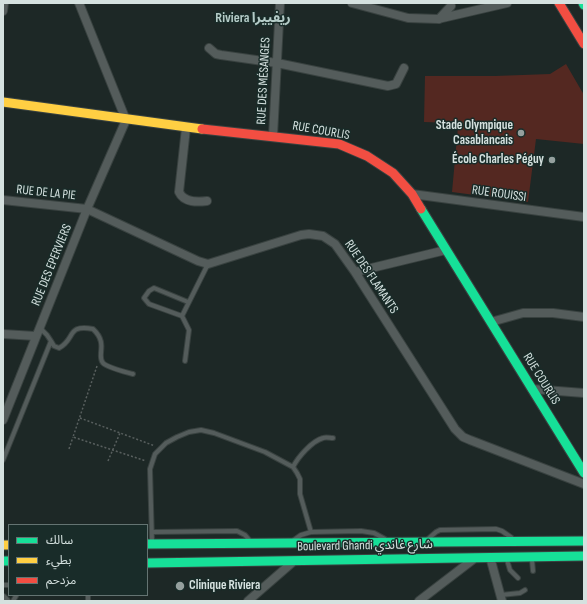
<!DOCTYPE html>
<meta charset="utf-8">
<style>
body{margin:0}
#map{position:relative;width:587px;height:604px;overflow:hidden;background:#1d2826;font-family:"Sofia Sans Condensed","Noto Sans Arabic",sans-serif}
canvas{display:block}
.frame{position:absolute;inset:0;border:4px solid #d5e1df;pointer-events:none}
.legend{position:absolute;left:8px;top:524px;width:140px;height:72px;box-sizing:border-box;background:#192c29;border:1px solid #647472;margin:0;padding:5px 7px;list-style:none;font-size:12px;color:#d5e1df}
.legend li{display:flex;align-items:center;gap:8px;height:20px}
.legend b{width:20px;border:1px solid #647472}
</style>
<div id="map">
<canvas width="587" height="604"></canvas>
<div class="frame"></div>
<ul class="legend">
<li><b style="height:5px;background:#16e098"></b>سالك</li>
<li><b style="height:5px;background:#ffcf43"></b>بطيء</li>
<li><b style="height:5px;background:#f24e42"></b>مزدحم</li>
</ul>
</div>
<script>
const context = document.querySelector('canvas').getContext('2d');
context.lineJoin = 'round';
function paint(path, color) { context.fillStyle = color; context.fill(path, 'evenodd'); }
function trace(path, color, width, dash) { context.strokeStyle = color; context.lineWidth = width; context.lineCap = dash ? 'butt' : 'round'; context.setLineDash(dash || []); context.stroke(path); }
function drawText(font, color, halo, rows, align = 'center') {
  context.font = font + ' "Sofia Sans Condensed","Noto Sans Arabic",sans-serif'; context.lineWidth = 3; context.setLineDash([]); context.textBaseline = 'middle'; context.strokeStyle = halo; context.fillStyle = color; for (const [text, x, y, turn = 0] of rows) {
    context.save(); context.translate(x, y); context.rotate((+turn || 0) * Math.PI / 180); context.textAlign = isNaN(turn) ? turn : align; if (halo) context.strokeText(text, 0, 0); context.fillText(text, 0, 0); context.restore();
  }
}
paint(new Path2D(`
 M566,64L584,95V144L536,139L528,202L452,192L458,127H452V123L424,122L425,76H495L550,74Z`), '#542821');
const lane = new Path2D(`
 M188,302L154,288L149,291L144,298L149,304L182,316L208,264
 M182,316L189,330L185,361
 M51,341L54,346L59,348C76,339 66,324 93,329C109,344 96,355 103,363C108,368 126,372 133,374
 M3,460L51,341L47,335L40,328
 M293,467C298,457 312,441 323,438C326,437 330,438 333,438
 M153,532L237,531L245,535L250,541
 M428,539L436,532L440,530L496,529L502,531L512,538
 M294,540L301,535L311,532L361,531L374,533L385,539
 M152,542L150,469L155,454L166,443L177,437L189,432L201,430L214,433L265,452L293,467L297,473L300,479V494L311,532
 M507,560L510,570L518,578
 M532,560L533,571
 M3,585H8
 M88,595V601
 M501,595L520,593L525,590
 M13,601L16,596`);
const street = new Path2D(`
 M352,3L408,18L438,19L507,3
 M3,11L4,3
 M439,19L451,6
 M209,48L216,54L221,55L277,63L388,86L396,84L404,68
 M186,128L179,192C184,203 198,202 207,201
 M273,136L280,3
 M412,194L584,217
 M3,200L87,209L198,261L208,264L301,235L309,234L323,236L335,244L355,272L455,429L463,437L470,440L584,484
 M355,272L446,250
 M491,322L523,313H553L584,317
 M3,334L35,336
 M532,389L584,393
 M3,420L87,209L126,120L79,3
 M490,557L502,601
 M3,598L6,601
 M248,601L294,561
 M419,601L475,558`);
const fast = new Path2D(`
 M583,3L584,5
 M421,209L584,473
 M147,544L584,541
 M3,561H9
 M147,563L584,556`);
const slow = new Path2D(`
 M3,102L202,129
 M3,545H9`);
const jam = new Path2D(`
 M559,3L584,44
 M202,129L339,144L367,156L393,173L412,194L421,209`);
trace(lane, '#394240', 6);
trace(street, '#394240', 10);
trace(fast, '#394240', 11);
trace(slow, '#394240', 11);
trace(jam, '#394240', 11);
trace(new Path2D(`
 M97,366L73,437L146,461
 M80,418L155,446
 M69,449L73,437
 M108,461L120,433`), '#585f5e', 1.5, [2, 2]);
trace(lane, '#545c5b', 4);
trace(street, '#545c5b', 8);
trace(fast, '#16e098', 9);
trace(slow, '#ffcf43', 9);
trace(jam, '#f24e42', 9);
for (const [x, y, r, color] of [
 [521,133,4,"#95a09e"],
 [552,160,4,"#95a09e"],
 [180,586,5,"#95a09e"]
]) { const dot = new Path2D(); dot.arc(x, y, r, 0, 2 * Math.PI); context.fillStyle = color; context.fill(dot); trace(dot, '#192c29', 1.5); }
drawText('13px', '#d5e1df', '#192c29', [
 ["RUE DES MÉSANGES",264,81,-87],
 ["RUE COURLIS",321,131,10],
 ["RUE DE LA PIE",46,193,6],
 ["RUE ROUISSI",499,194,8],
 ["RUE DES EPERVIERS",52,265,-68],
 ["RUE DES FLAMANTS",371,277,56],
 ["RUE COURLIS",541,379,58],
 ["Boulevard Ghandi شارع غاندي",365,546,-1]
]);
drawText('bold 13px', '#d5e1df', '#192c29', [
 ["Stade Olympique",513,126],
 ["Casablancais",513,141],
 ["École Charles Péguy",544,160],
 ["Clinique Riviera",189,586,"left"]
], 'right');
drawText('bold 14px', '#b4cbc7', '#192c29', [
 ["Riviera ريفييرا",253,18]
]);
</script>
